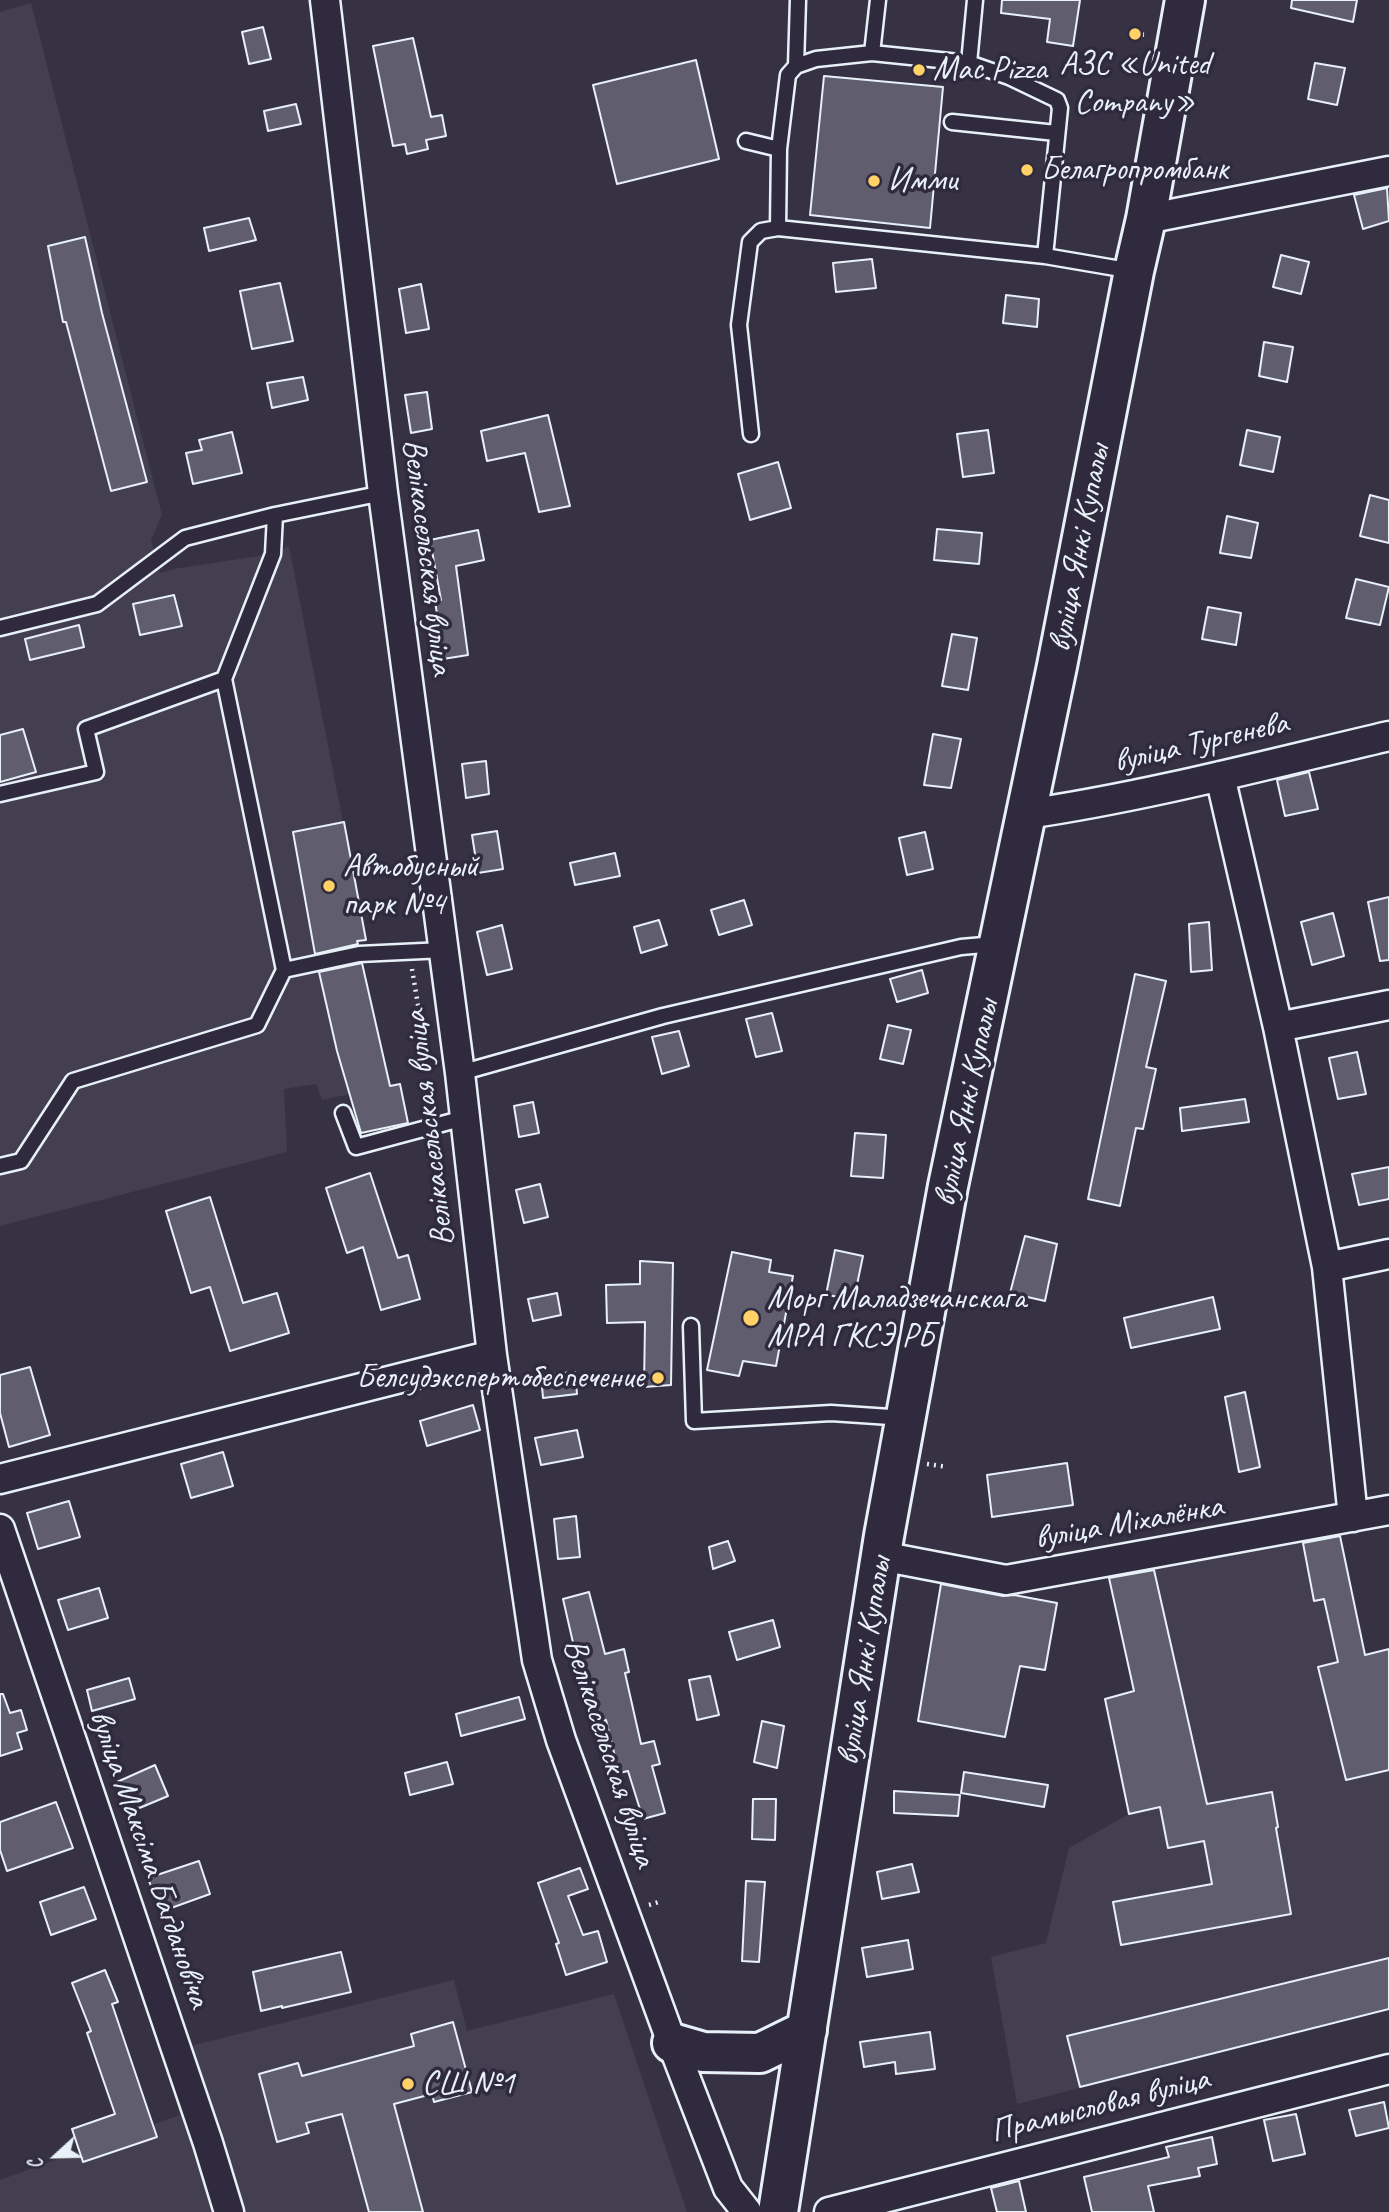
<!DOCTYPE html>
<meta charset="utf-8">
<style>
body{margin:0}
#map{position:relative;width:1389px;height:2212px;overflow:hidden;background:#363244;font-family:Caveat,sans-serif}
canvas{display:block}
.north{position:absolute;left:21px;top:2121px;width:70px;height:70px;-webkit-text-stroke:5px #2f2a3d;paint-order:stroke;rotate:248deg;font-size:19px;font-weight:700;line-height:28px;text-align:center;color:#e8f1f8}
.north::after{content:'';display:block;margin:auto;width:24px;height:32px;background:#e8f1f8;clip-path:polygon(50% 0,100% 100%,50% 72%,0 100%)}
</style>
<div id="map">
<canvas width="1389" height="2212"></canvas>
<div class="north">С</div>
</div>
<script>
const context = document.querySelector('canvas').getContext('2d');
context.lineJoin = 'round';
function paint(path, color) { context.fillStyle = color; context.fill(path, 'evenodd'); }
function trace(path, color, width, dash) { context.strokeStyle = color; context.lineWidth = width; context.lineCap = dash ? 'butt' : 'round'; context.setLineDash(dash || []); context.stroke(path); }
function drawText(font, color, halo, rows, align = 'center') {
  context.font = font + ' Caveat,sans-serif'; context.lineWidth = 7; context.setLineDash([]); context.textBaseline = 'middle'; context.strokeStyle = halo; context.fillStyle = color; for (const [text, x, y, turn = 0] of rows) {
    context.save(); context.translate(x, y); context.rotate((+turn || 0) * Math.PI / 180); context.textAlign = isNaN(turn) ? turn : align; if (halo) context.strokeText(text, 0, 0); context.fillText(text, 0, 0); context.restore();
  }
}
paint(new Path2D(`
 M31,3L162,515L151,540L160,573L179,568L273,554L289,546L366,940L356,942L390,1086L322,1100L316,1084L284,1089L287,1152L0,1226V12Z
 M1339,1528L1365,1654L1389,1649V2009L1017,2104L991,1957L1046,1943L1069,1848L1129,1814L1105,1699L1134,1691L1107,1572Z
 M454,1980L467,2031L614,1994L687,2212H0V2180L180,2115L163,2053Z`), '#433f51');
const building = new Path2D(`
 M1002,0H1080L1073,46L1047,42L1050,19L1001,13Z
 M1292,0H1357L1353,22L1291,8Z
 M263,27L271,59L249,64L242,32Z
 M413,38L431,117L442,115L446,136L426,140L428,149L407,154L405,144L393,146L373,46Z
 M696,60L719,159L617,184L593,85Z
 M1315,63L1345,68L1337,105L1308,99Z
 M824,76L943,87L930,228L810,215Z
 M296,104L301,124L268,131L264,111Z
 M1387,188L1389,221L1363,229L1354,195Z
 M249,218L256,240L209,251L204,228Z
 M85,237L102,313L147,482L111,491L66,322H63L48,246Z
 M1281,255L1309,262L1301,294L1273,287Z
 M872,259L876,288L836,292L833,263Z
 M280,283L293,341L252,349L240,291Z
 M421,284L429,329L406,333L399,289Z
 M1006,295L1039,299L1037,327L1003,323Z
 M1264,342L1293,347L1287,382L1259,376Z
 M303,377L308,400L272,408L267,383Z
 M427,392L432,429L411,433L405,395Z
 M548,415L570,506L539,512L525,453L487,461L481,431Z
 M988,430L994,473L963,477L957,434Z
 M1247,430L1280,437L1273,472L1240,465Z
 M232,432L242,473L193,484L186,453L202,450L199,440Z
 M778,462L791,508L750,520L738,474Z
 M1370,495L1389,500V543L1360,536Z
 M1227,516L1258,523L1251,558L1220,553Z
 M937,529L982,533L979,564L934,560Z
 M478,530L484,560L456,566L468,655L443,659L435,600H441L430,540Z
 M1356,579L1389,587L1380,625L1346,618Z
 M174,595L182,626L140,635L133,604Z
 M1208,607L1241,613L1236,645L1202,639Z
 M79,625L84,647L30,660L25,639Z
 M952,634L977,638L968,690L942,686Z
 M23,729L36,772L0,782V735Z
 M933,734L961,739L951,788L924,785Z
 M486,761L489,794L466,798L462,764Z
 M1309,772L1318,809L1285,816L1277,780Z
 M344,822L366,940L357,941L358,944L315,954L293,832Z
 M497,831L503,869L478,873L472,835Z
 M925,832L933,869L907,875L899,838Z
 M615,853L620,876L575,885L570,863Z
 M1389,897V960L1380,961L1368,902Z
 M744,900L752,925L719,935L711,910Z
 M1333,913L1344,956L1312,965L1301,922Z
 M659,920L667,945L641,953L634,927Z
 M1209,922L1212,970L1191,972L1189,924Z
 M502,925L512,969L487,975L477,932Z
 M362,963L390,1086L400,1084L408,1123L361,1133L337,1051L319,972Z
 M922,970L928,993L897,1002L890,979Z
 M1135,974L1166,981L1146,1067L1156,1069L1143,1129L1136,1128L1120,1206L1088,1199Z
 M772,1013L782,1051L756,1057L746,1019Z
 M888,1025L911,1030L903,1064L880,1059Z
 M679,1031L689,1066L662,1074L652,1037Z
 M1357,1052L1366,1094L1338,1099L1329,1058Z
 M1245,1099L1249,1122L1182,1131L1180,1108Z
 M533,1102L539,1133L519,1137L514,1106Z
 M855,1133L886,1135L883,1178L851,1176Z
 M1389,1167V1199L1359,1205L1352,1174Z
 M370,1173L398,1258L408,1255L420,1299L381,1310L363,1247L347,1253L326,1188Z
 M540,1184L548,1217L524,1223L516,1190Z
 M210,1197L243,1303L277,1293L289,1333L230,1351L210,1287L191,1293L166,1211Z
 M1025,1236L1057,1244L1045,1301L1010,1293Z
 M835,1250L863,1256L854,1299L826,1295Z
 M732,1252L771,1260L769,1272L793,1276L776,1366L743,1361L739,1376L707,1370Z
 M640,1261L673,1263L671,1385L644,1387L645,1322L607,1323L606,1285L640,1284Z
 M557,1293L561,1315L533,1321L528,1299Z
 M1213,1297L1220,1329L1131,1348L1124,1318Z
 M30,1367L50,1435L9,1447L0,1413V1375Z
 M575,1372L577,1394L543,1398L541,1375Z
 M1245,1392L1260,1467L1239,1472L1225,1397Z
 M473,1405L480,1430L427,1446L420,1421Z
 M577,1430L583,1457L541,1465L535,1438Z
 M223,1452L233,1486L191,1498L181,1464Z
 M1067,1463L1073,1505L992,1517L987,1475Z
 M69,1501L80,1537L38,1549L27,1513Z
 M576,1516L580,1557L558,1559L554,1519Z
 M1340,1536L1365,1655L1389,1649V1770L1346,1780L1318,1667L1338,1662L1324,1599L1314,1601L1303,1543Z
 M728,1541L735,1561L713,1569L709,1547Z
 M1154,1570L1207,1804L1272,1792L1278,1827L1276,1828L1291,1914L1121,1945L1113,1902L1212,1884L1204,1841L1168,1848L1160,1807L1129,1814L1105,1699L1134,1691L1109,1578Z
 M941,1584L1003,1596L1014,1595L1057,1603L1045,1670L1020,1666L1005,1737L918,1721Z
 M99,1588L108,1618L68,1630L58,1600Z
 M589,1592L605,1654L624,1649L629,1672L625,1673L641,1744L654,1741L660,1764L652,1766L665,1813L643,1819L628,1771L619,1773L606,1720L593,1723L583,1682L580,1683L575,1661L577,1660L563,1599Z
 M773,1620L780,1647L737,1660L729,1632Z
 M710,1676L719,1715L697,1720L689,1680Z
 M129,1678L135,1699L92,1711L87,1690Z
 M0,1694H3L10,1713L21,1710L27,1730L17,1733L22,1749L0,1756Z
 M519,1697L525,1719L461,1736L456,1714Z
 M762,1721L784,1726L777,1768L754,1762Z
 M447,1762L453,1784L410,1795L405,1773Z
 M155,1765L168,1796L130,1812L117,1782Z
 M964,1772L1048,1785L1044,1807L961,1793Z
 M894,1791L960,1795L958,1816L894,1813Z
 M753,1799H776L775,1840L752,1839Z
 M56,1802L73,1848L7,1871L0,1850V1822Z
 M199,1861L210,1894L160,1912L148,1878Z
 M912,1864L919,1892L882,1899L877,1872Z
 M580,1868L588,1889L568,1896L583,1935L598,1931L607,1962L566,1975L556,1944L559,1943L538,1883Z
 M746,1881L765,1882L759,1962L742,1961Z
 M84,1887L96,1919L51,1935L40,1902Z
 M908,1940L913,1969L867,1977L862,1948Z
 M341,1952L351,1992L282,2008V2006L261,2011L253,1972Z
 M1389,1958V2009L1080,2087L1067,2036Z
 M105,1970L118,2002L112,2004L157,2137L83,2162L72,2129L115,2114L87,2033L91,2031L72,1983Z
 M453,2022L472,2092L434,2102L432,2094L394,2104L423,2212H369L342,2114L306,2123L309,2133L277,2142L259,2074L298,2063L302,2076L414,2046L411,2034Z
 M930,2032L935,2069L896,2074L895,2062L864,2067L860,2042Z
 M1384,2102L1389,2128L1356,2136L1349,2110Z
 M1296,2114L1305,2154L1273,2161L1264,2120Z
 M1212,2137L1217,2164L1198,2168L1200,2176L1148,2186L1154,2212H1092L1084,2177L1169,2157L1166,2147Z
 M1019,2181L1026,2212H997L991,2188Z`);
paint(building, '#605e6e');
trace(building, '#e8f1f8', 2);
const lane = new Path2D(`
 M872,53L969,63L1009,77L1057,100L1060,108L1045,256L778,228L779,149L788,75L796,66L816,59Z
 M872,53L878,0
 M969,63L975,0
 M796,66L798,0
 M952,122L1056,133
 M746,141L779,149
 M1045,256L1133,271
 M751,434L739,325L750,242L761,231L778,228
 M383,493L275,515L273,554L224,679L284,970L359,954L444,950
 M0,628L97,604L185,538L275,515
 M0,794L96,772L86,729L224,679
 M460,1073L663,1016L961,947L995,944
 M343,1113L356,1147L464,1118
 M0,1166L21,1161L73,1081L257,1025L284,970
 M691,1326L694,1421L831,1413L905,1418`);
const street = new Path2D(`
 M325,0L383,493L460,1073L492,1355L537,1660L561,1740L672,2043L728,2188L747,2212
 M1146,219L1389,171
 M1220,776L1278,1027L1327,1267L1353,1517
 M1027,814C1149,796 1269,764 1389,736
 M1278,1027L1389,1005
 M1327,1267L1389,1254
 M0,1479L492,1355
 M0,1529L208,2143L229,2212
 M881,1556L1006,1580L1389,1510
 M829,2212L1389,2069`);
const primary = new Path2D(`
 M672,2043L703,2052L760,2053L807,2030
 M778,2212L884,1536L948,1186L1057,666L1134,271L1146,219L1185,0`);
trace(lane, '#e8f1f8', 19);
trace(street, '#e8f1f8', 33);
trace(primary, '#e8f1f8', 44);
trace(new Path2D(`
 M1135,34L1148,35
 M412,969L428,1065
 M927,1464L947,1467
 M649,1905L662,1901`), '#e8f1f8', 4.5, [2, 5]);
trace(lane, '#2f2a3d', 14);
trace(street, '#2f2a3d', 28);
trace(primary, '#2f2a3d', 38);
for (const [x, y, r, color] of [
 [1135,34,7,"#ffd166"],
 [919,70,7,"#ffd166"],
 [1027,170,7,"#ffd166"],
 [874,181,7,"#ffd166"],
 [329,886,7,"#ffd166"],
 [751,1318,9,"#ffd166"],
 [658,1378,7,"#ffd166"],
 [408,2084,7,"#ffd166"]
]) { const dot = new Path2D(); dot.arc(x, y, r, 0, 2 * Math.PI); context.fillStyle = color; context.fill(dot); trace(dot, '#2f2a3d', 2.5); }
drawText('33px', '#e8f1f8', '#2f2a3d', [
 ["АЗС «United",1135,65,"center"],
 ["Company»",1135,103,"center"],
 ["Mac Pizza",933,70],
 ["Белагропромбанк",1041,170],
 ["Имми",888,181],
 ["Автобусный",343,867],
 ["парк №4",343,905],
 ["Морг Маладзечанскага",767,1299],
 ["МРА ГКСЭ РБ",767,1337],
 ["Белсудэкспертобеспечение",644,1378,"right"],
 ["СШ №1",422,2084]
], 'left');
drawText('33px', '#e8f1f8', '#2f2a3d', [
 ["вуліца Янкі Купалы",1080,548,-79],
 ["Велікасельская вуліца",427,557,83],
 ["вуліца Тургенева",1201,743,-13],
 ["вуліца Янкі Купалы",967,1103,-78],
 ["Велікасельская вуліца",430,1128,-97],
 ["вуліца Міхалёнка",1129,1523,-10],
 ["вуліца Янкі Купалы",865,1661,-81],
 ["Велікасельская вуліца",609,1753,72],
 ["вуліца Максіма Багдановіча",149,1859,71],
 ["Прамысловая вуліца",1100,2106,-14]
]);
</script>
